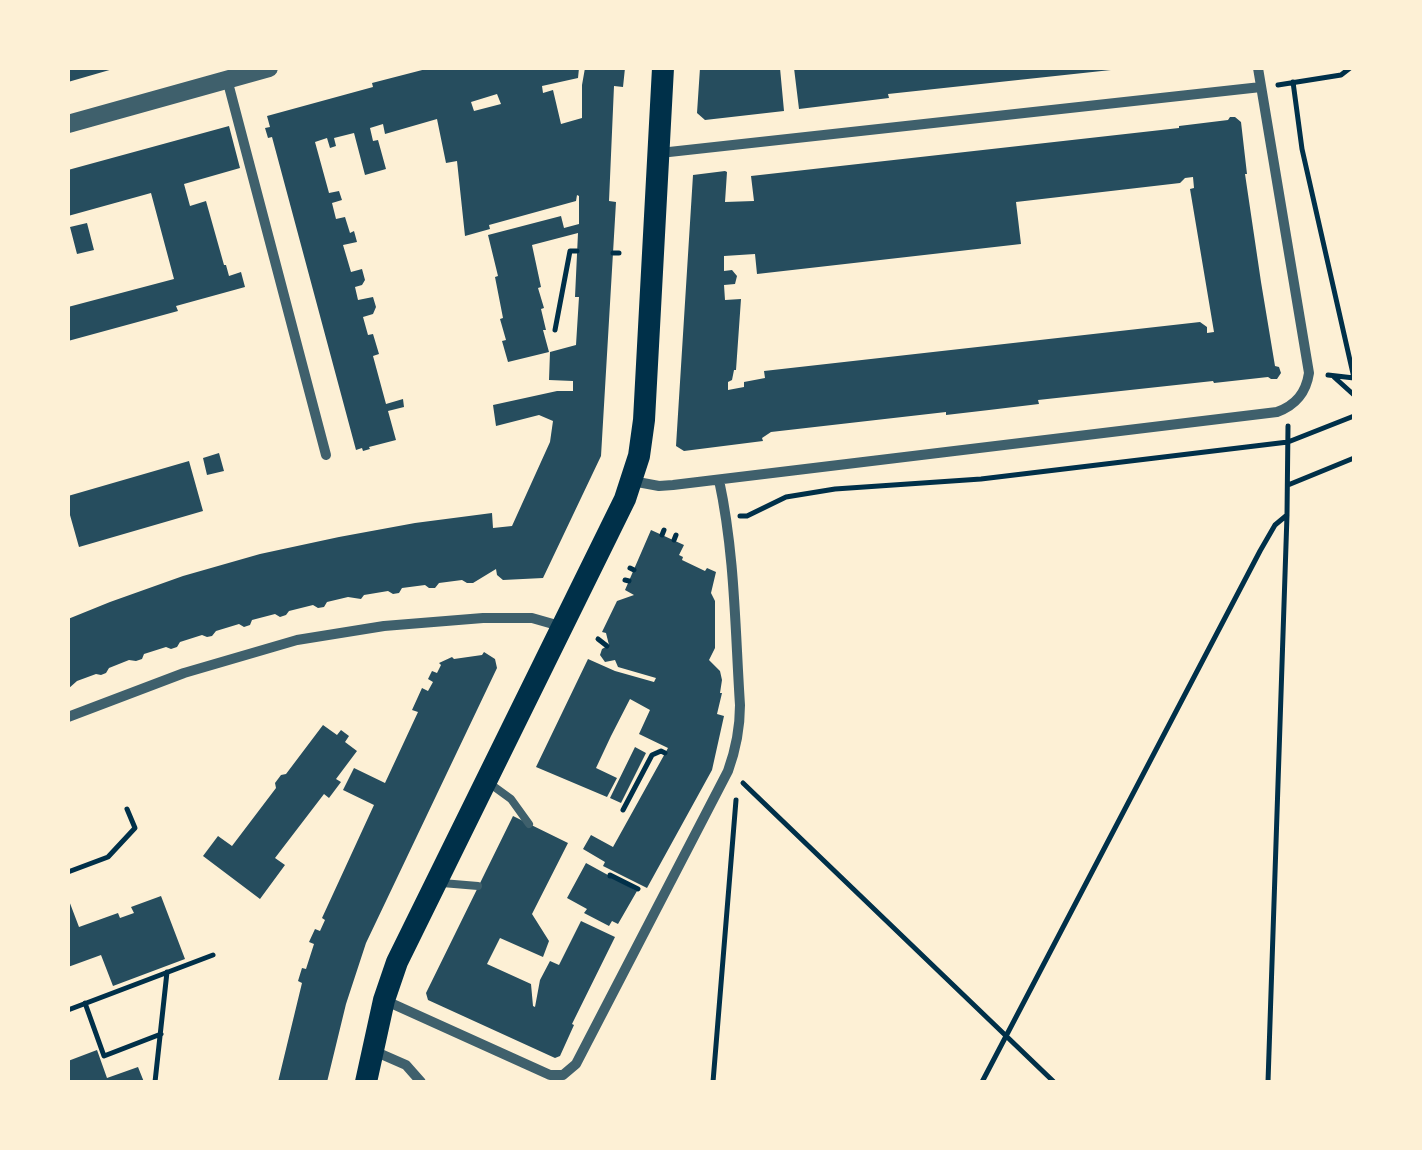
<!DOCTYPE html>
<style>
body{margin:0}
#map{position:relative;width:1422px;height:1150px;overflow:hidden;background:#fdf0d5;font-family:"Alegreya Sans",sans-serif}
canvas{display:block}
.frame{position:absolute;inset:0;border:70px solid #fdf0d5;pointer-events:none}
</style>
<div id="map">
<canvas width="1422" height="1150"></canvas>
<div class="frame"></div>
</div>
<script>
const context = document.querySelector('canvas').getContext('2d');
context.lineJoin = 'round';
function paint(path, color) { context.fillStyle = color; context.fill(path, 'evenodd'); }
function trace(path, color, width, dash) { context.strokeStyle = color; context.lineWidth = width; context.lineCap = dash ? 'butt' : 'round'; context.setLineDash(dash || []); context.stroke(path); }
paint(new Path2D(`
 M68,68H113V69L68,82Z
 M430,68H579L578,78L542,86L543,93L553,90L561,124L582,118V85L585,68H625L623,87L614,86L609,201L616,202L601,456L543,578L503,580L497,575L496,569L473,583H467L462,580L439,583L435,588H429L425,585L402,588L399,593L393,594L388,591L364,595L361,599L348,597L327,602L324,607L318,608L313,605L289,611L286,615L280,617L275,614L252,620L250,625L244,627L239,624L216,631L212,636L207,637L202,635L180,642L177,647L171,649L166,647L144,654L142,659L136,661L129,660L109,668L106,673L101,675L96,674L77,681L68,689V619L110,602L183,576L260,554L339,537L415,523L492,513L493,528L512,526L550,442L553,421L539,415L496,426L493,405L557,391H573V381L549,380L550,352L576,345L579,297H575L578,233L532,245L541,287L538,288L544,308L541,309L546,330H543L549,352L508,362L502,341L506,340L500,319L503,318L495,277L498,276L488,235L561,216L564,228L579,224V196L577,195L576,201L489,225L490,229L465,236L457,161L446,163L437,119L385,134L383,124L370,128L373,141L378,140L386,169L365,175L354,133L334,138L336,146L330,148L327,138L315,142L329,193L339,191L342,200L332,203L336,219L345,217L350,233L354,231L357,242L343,245L351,272L362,269L365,280L362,285L355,287L358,300L373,297L376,307L373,314L363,317L368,335L373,334L379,354L373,356L386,404L403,399L404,407L388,411L396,440L369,447L370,449L363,451L362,448L356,450L272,137L268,138L265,128L270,127L267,116L373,87L372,83ZM497,94L501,104L474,111L471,102Z
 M700,68H780L784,111L705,120L697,113Z
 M794,68H1111V70L888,94L889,98L799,109Z
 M1230,117H1235L1241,122L1247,174H1245L1261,282L1275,366L1279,367L1281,373L1277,379H1271L1268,377L1214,383L1213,381L1038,400L1039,404L989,410L946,415V412L771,432L762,438L763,441L684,451L676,446L693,175L725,171L727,172L725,202L754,201L751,176L1179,128V126L1228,120ZM1193,177L1194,188L1190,189L1214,332L1207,333V327L1200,322L764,371L765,378L744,382V387L728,390V382L732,380L734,370H736L741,299L725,300L724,285L735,284L737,276L732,270L724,271V256L755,254L757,274L1021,244L1016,202L1180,183L1185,178Z
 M229,126L240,168L184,184L190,206L206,201L224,265H226L229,276L241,272L245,287L176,306L178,311L68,341V307L174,279L151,193L68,216V170Z
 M87,223L94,250L77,254L70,227Z
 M219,453L224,471L207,475L203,458Z
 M189,461L203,511L79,547L68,508V496Z
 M651,530L684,545L679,555L683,557L682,560L705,571L707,568L716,572L711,593L715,601V648L709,660L720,671L722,680L720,693H722L717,714L724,716L712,770L647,888L603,866L605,862L583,849L591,835L613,847L668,748L639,734L650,710L630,699L611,736L596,768L617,778L607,797L536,767L588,659L615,671L654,682L656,678L618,667L615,660L605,662L600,655L602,649L609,645L606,633L602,632L617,601L634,595L625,590Z
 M484,652L495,659L497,668L366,943L346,1004L327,1082H278L302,983L298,981L302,968L306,969L314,944L309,942L315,929L320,931L325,920L322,918L374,805L343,790L354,768L385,783L418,712L412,710L422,688L428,691L433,682L428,679L432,671L437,673L441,665L439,663L452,657L454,659L482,655Z
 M323,725L337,735L341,730L349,736L345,742L357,751L336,779L341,782L329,798L324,794L275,858L285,865L260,899L203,856L218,836L232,846L276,788L275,783L281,775L286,774Z
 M635,747L646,753L621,803L610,798Z
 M513,816L568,843L532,914L549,941L543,957L500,938L487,964L531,984L533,1006L535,1007L540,980L550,961L559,965L581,921L615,937L572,1024L574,1025L560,1056L555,1058L428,1000L426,993Z
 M586,863L637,891L618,924L612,921L609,926L584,913L587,909L567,898Z
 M161,896L185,959L113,986L101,955L68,967V898L79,927L118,913L120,918L134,913L131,907Z
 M97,1050L107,1078L138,1067L144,1082H68V1061Z`), '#264d5e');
trace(new Path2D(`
 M1293,82L1302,149L1354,378
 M1278,85L1341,75L1350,68
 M613,253H619
 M555,330L570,251H577
 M1328,375L1354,378
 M1334,377L1354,395
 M1288,485L1354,458
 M740,516H747L786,497L835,489L981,479L1288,442L1354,416
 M662,535L664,530
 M674,540L676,535
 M630,568L634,570
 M625,580L629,581
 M598,639L607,646
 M743,783L1054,1082
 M623,810L652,755L661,751L665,753
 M68,872L108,857L135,828L127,809
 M610,876V875L638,889
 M85,1003L104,1056L161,1034
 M68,1010L213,955
 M155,1082L167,972
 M713,1082L736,800
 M982,1082L1260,551L1275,525L1287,515
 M1268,1082L1287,515L1288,426`), '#003049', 5);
trace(new Path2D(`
 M489,783L511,799L529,824
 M442,883L478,886`), '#3f606c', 8);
trace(new Path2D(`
 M227,79L326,455
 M660,153L1261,87
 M632,481L659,486L673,485L1277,412C1296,405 1306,393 1309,373L1258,68
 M68,717L184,673L297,640L384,626L483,618H532L560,626
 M384,1000L550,1075H563L576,1064L728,771C736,749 740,728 740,705C735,629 735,554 719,480
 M374,1051L406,1065L421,1082`), '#3f606c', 10);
trace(new Path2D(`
 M68,124L269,68`), '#3f606c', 18);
trace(new Path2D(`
 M366,1082L384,1000L397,962L625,499L639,456L644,420L663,68`), '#003049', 22);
</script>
